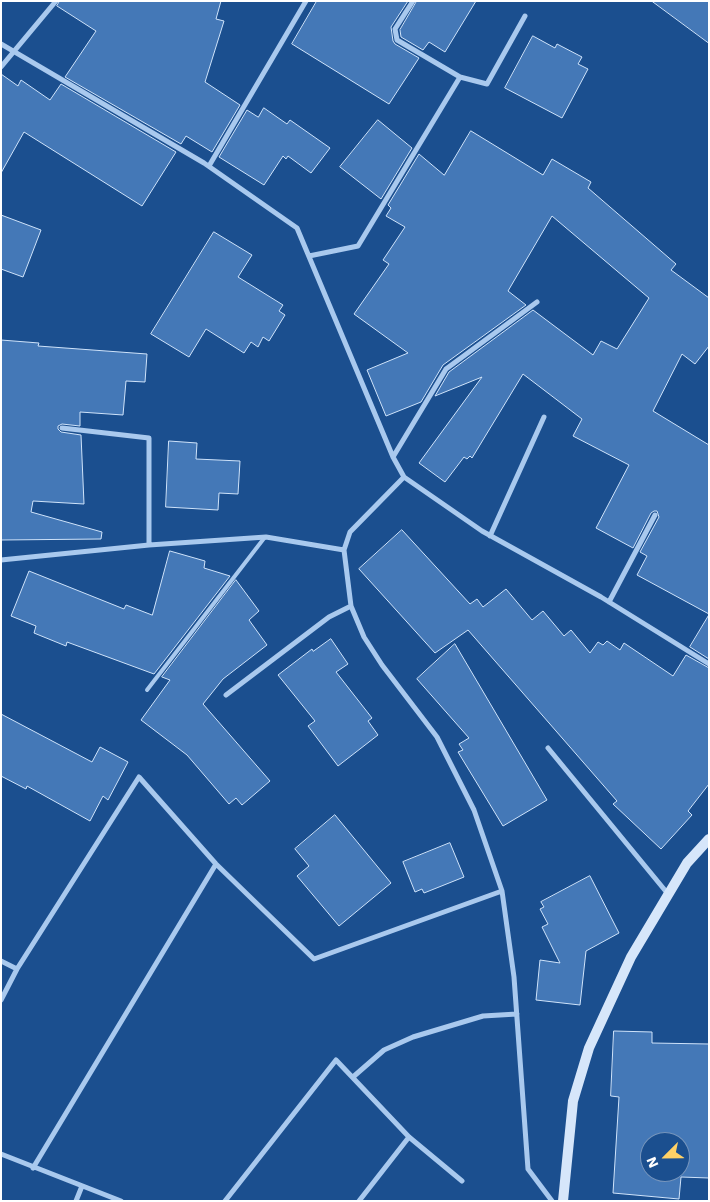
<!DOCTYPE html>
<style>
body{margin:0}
#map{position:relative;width:710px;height:1202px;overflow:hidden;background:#1b4f8f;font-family:"Work Sans",sans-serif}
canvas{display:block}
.frame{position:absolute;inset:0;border:2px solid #fff;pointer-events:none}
.north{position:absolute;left:640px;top:1132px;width:50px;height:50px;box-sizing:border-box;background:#1b4f8f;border:1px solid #7695bc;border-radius:50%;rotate:247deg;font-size:14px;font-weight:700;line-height:20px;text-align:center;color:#fff}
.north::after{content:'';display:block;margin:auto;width:18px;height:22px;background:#ffd166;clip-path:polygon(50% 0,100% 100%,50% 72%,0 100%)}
</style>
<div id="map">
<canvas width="710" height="1202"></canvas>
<div class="frame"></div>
<div class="north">N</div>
</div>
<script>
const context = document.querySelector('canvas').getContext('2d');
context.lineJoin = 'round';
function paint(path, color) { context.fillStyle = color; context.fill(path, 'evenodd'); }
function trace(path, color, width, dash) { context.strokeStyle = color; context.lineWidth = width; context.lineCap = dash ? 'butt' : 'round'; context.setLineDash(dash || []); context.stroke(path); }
const building = new Path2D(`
 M60,1H221L216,19L224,21L205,82L240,105L212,152L186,136L181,144L65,77L96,31L57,6Z
 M317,1H408L391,27L393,41L395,44L419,58L389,104L292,44Z
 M417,1H476L445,52L429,42L423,50L401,37L400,30Z
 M652,1H709V43Z
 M533,36L555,48L557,44L582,57L578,64L588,69L562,118L505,88Z
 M1,74L18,86L21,80L50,100L61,84L176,152L142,206L24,132L1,173Z
 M264,108L287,124L290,120L330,148L311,173L288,156L286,159L283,156L264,185L219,157L247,110L258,117Z
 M378,120L412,148L381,199L340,167Z
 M471,131L543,175L552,159L591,182L588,188L676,264L671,270L709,298V346L695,364L682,354L653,411L709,445V614L637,575L647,556L640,552L659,517L657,511H654L651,513L633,548L596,528L629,465L573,436L582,419L523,374L472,458L470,456L467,459L464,457L445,482L419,463L482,377L435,396L449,372L533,310L593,355L601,341L617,349L649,298L552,216L508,291L526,305L443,365L421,402L386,416L367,370L408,353L354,314L389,264L383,260L405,227L386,216L391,208L388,205L419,154L444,175Z
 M1,215L41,230L23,277L1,269Z
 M214,232L252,255L238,277L283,305L279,311L285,315L269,341L263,337L258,347L251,342L244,353L206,329L189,357L151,334Z
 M1,340L39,343L38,346L147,354L145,382L126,381L123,415L80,412V426L62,424L58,426V429L61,432L81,435L84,504L33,501L31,512L102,532L101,539L1,540Z
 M169,441L197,443L196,459L240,461L238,494L219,493L218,510L166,507Z
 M402,530L470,604L477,599L483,607L506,589L532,620L543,611L564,636L571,630L590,653L598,642L603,645L607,641L620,650L624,643L673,676L686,655L709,668V784L688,811L692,815L661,849L613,804L617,801L468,630L435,653L359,569Z
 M170,551L205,561L204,568L230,576L154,674L67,642L66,646L34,633L36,626L11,616L29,571L124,609L126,605L152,615Z
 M236,580L259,611L249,620L267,645L223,679L203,704L270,781L242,805L236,798L229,804L187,755L141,720L170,680L162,677Z
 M709,615V659L690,647Z
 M331,639L348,664L336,672L372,718L368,721L378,735L338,766L308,726L315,721L278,675L312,649L313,651Z
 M455,644L547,800L503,826L458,752L463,750L459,744L469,738L417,679Z
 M1,714L92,762L100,747L128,762L108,800L103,796L90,821L27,786L26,789L1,776Z
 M335,815L391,883L339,926L297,876L309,866L295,849Z
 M450,843L464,877L424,893L422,889L415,892L403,862Z
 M590,876L619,933L586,951L580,1005L536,1000L540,960L560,963L542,927L548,924L540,909L544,907L541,902Z
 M614,1031L652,1032V1043L709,1044V1178L681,1177L679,1199L613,1193L619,1097L611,1096ZM650,1142H680V1172H650Z`);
paint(building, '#4478b7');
trace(building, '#cfe3fa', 1);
trace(new Path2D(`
 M147,690L265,537`), '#a9c9ee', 4);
trace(new Path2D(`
 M1,44L204,163L297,228L393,457L404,477L482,531L601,597L709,664
 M1,67L56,1
 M460,77L487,84L525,16
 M209,166L306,1
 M309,256L358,246L460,77L397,40L395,29L413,1
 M62,428L149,438V545
 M393,457L446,369L537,302
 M404,477L350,532L344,550L351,606L364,637L382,665L437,737L474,810L502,891L514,977L528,1169L552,1201
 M490,536L544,417
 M1,560L149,545L266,537L344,550
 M609,602L655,515
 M226,695L329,617L351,606
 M548,748L668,894
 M1,961L17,969
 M1,1000L17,969L139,777L216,864L314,959L502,891
 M353,1077L384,1050L413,1037L483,1016L517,1014
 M1,1154L121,1201
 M33,1168L216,864
 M76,1201L82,1186
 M225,1201L336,1060L409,1137L462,1181
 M359,1201L409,1137`), '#a9c9ee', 5);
trace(new Path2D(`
 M563,1201L573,1101L589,1048L631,957L687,863L709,839`), '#d6e6fa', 10);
</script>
